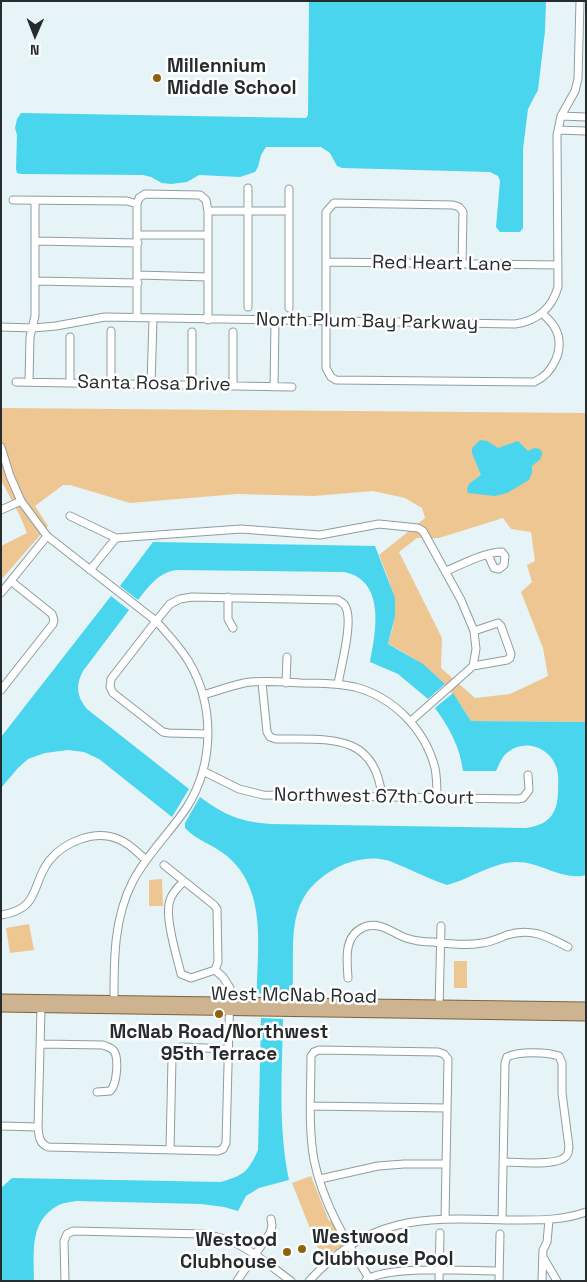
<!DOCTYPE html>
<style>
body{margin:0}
#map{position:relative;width:587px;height:1282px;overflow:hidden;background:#e6f4f7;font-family:"Space Grotesk",sans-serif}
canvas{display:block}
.frame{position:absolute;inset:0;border:2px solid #262b2d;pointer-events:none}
.north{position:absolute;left:10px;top:10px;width:50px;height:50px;-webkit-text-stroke:4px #fefefe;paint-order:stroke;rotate:181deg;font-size:14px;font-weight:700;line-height:20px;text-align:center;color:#262b2d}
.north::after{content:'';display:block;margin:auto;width:18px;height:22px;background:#262b2d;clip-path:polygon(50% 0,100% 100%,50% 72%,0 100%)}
</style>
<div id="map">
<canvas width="587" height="1282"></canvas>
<div class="frame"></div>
<div class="north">N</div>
</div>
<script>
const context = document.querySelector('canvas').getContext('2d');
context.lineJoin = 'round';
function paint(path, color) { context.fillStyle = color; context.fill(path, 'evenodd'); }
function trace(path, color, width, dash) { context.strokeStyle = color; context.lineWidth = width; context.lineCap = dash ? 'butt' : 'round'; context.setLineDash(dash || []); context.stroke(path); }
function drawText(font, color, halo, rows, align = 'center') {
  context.font = font + ' "Space Grotesk",sans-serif'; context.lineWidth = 5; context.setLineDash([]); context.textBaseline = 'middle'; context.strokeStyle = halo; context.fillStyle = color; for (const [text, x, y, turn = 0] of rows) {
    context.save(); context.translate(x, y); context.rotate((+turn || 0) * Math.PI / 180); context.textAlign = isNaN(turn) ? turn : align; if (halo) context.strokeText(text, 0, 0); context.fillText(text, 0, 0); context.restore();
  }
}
paint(new Path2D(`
 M1,408L586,413V722L471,721C449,684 426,663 388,644C401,606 393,591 379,555L425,518L422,508L405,498L373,491L314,496L237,494L130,503L70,485H63L35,506L48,526L1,580V546L27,533L20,516L1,480ZM503,518L511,529L531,532L535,561L527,565L532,582L521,592L543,648L548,676L510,694L475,698L441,668L442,638L399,552L417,538H439Z
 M162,879L163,906H149V880Z
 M29,924L34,950L10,953L6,928Z
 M454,961H467V988H454Z
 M311,1176L329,1221L333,1220L344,1247L321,1256L292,1183Z`), '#edc691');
paint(new Path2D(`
 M309,1H546L545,31L538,90L528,109L523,149V228L520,232H500L496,227L500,181L498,176L490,172L342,168L337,166L330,153L321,147H266L261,155L258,167L255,172L240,177L199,175L187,182L171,184L162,183L151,177L143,175L21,174L17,173L16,169L17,135L15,128L17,119L21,113L306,118L308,115Z
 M480,440L487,441L498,448L518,441L528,451L534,448L540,449L542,452C542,460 538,461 532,466V473L529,480L507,493L495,496L468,493L467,489L469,484L481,475L472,453V448Z
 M153,542L375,546L395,598V616L388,644L423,664L445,684L428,699L398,674L370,662C376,632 386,580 344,572L176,570C158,573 149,586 138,600L120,586Z
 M111,596L129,610L83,671C75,685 77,697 87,709L189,789L172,817L99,759L84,752L68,750L45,753L28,759L18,768L1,788V737Z
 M453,693L471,721L586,722V875C562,881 541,862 517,862C493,862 470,879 447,885C432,880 418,873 404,867C398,865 392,861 386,860C370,856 352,860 338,867C286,895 294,932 293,983L289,992L285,994H260L257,989C258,943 266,889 227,856C214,845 196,840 185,828V823L200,797C224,815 241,822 271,824L526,828C548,825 557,815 558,793C558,785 559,777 557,769C551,748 526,738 508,752C502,756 499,765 496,771H463C460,747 449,727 435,708Z
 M261,1018L283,1019C282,1073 278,1127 289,1180L259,1188L246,1196L238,1211L224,1207L201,1204L76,1201C70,1202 62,1203 57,1206C29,1222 34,1253 34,1281H1V1188L12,1178L221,1182C244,1175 248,1172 258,1150Z`), '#49d5ed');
const minor = new Path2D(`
 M561,116L586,117
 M558,130L586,131
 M248,188V307
 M13,200L127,201L137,204
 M208,211H289
 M138,235H207
 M35,241L138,243
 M326,262L558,265
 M462,264L463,212L459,207L453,205L334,203L326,212V368L331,377L336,380L534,382C553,374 566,348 555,328C552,322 547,318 542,313
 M138,275L208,277
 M35,281L138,283
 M289,308V189
 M137,318V204L139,198L145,194L200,195L206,200L208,211V320
 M1,327L33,328L56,326L105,317L515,324C537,321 552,308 558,287L557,135L561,116L575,91L578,79L580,1
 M192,332V385
 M70,337V383
 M16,382L292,387
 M29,382L30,337L35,316V201
 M111,384V331
 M151,385L153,319
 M233,386V332
 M274,387L275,321
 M1,447L10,476L21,501L47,536L156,621C168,634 180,647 189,662C215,706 214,764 187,807C170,833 147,854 133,881C113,919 114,963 114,1004
 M1,510L21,501
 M70,516L116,538L241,529L320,535L379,524L418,528L423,531L461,600L474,631L476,649L473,666L411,721
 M90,570L116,538
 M446,571C461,565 485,552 502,552L505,556L504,565L499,569L494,568L488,555
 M1,593L47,536
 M228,597V619L233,628
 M473,666L507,660L510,658L511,654L501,626L498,623L474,631
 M262,683L267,732L270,737L276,739C327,740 375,731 382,797
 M286,683L287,657
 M1,690L53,624L54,620L52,614L12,582
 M203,695C217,691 230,686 244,683C262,680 283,682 301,683C319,683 337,683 355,687C393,697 425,729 435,768C437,778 437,788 437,798
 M208,734L169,733L163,732L113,693L110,687L111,679L156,621L170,604L180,599L192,597L338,600C341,602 345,603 346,608C353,623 341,666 338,684
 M203,771L239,789L263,795L518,799L523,798L529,790L528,775
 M164,865L214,905L217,909L218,962L215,970L191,978L181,974C177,957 164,916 170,900C172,893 178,887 184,881
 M1,915C41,909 31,884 49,861C64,842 95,829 118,839C129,843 137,852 146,860
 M348,978C347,960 343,936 364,927C381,921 392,933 406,938C415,941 424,942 433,942C449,944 466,946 482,943C491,942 499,938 507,935C531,927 548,937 568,947
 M41,1008L38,1127C39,1137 39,1143 48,1147L218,1151L223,1149L226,1143L230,988L223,977L215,970
 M439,1010L441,926
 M41,1044L103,1045C107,1047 111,1047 114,1051C119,1059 117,1085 110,1091L97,1092
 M311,1106L447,1108
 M1,1126L38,1127
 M170,1150L172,1058L175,1050L181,1047L228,1049
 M320,1179L378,1166L404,1164H446
 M502,1220L505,1063L507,1057C518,1051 547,1052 559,1056L562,1063V1093L569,1147C568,1150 569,1153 567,1155C560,1167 516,1162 504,1162
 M543,1257L557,1281
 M369,1278C346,1241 323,1204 314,1160C308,1126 311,1091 311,1056L314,1052L319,1050L438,1052L444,1054L448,1059L445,1219
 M366,1280C389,1265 469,1271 499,1271
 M65,1281L64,1241L67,1234L73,1231L204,1234C214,1236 225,1238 235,1243C255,1252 273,1268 291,1281
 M237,1281L270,1233L272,1226L271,1219
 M309,1281C371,1213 426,1218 511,1220C536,1220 562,1221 586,1212
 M439,1281L440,1233
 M499,1281L500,1234
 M542,1281L543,1250L547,1242L549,1220`);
const major = new Path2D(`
 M1,999L586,1007
 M1,1007L586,1016`);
trace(minor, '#8f9d9f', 9);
trace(major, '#7c633d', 11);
trace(minor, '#fff', 7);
trace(major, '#cdb390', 9);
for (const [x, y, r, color] of [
 [157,78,5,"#91620e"],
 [219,1014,5,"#91620e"],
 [302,1249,5,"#91620e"],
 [287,1252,5,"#91620e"]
]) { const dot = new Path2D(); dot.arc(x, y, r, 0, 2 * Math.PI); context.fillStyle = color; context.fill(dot); trace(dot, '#fefefe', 2); }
drawText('bold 19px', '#262b2d', '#fefefe', [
 ["Millennium",167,67],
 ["Middle School",167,89],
 ["McNab Road/Northwest",219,1033,"center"],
 ["95th Terrace",219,1055,"center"],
 ["Westwood",312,1238],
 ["Clubhouse Pool",312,1260],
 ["Westood",277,1241,"right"],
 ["Clubhouse",277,1263,"right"]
], 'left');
drawText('19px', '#262b2d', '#fefefe', [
 ["Red Heart Lane",442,264,1],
 ["North Plum Bay Parkway",367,322,1],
 ["Santa Rosa Drive",154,384,1],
 ["Northwest 67th Court",374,797,1],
 ["West McNab Road",294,996,1]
]);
</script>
